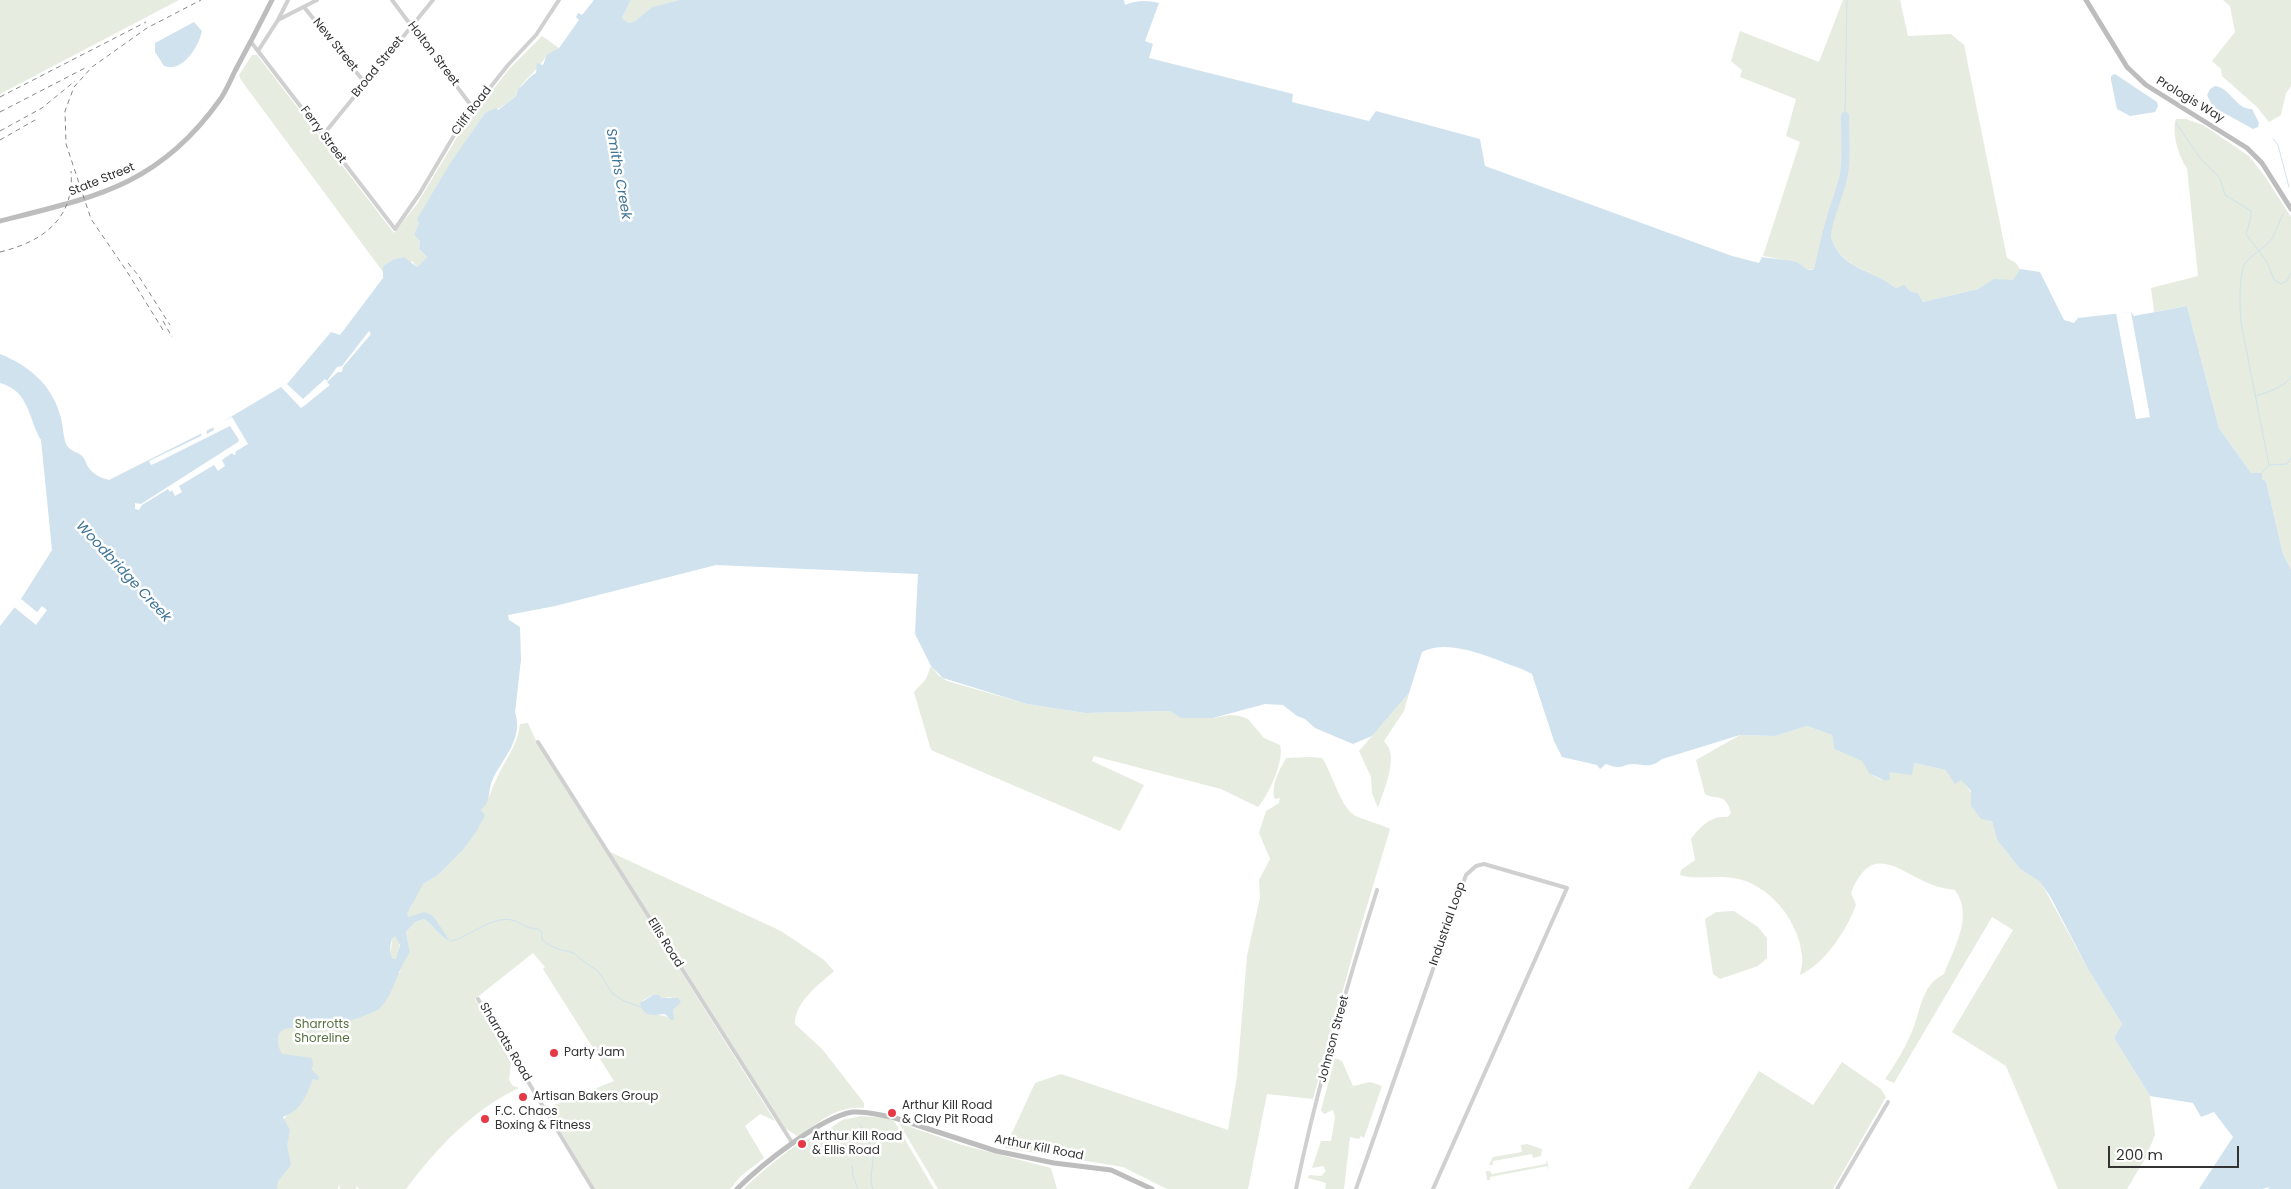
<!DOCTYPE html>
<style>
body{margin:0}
#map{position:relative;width:2291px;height:1189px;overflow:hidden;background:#fff;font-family:Poppins,sans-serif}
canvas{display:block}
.scale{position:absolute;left:2108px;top:1146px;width:131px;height:22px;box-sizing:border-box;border:2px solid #333;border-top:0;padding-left:6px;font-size:15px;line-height:18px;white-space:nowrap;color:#333;-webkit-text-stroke:4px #fff;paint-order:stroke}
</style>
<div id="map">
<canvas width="2291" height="1189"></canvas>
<div class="scale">200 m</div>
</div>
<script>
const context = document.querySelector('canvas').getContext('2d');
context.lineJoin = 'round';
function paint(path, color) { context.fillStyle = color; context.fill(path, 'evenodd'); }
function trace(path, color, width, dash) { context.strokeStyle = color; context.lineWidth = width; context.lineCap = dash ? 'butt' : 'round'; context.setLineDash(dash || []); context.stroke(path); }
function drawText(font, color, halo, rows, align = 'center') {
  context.font = font + ' Poppins,sans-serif'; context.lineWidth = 5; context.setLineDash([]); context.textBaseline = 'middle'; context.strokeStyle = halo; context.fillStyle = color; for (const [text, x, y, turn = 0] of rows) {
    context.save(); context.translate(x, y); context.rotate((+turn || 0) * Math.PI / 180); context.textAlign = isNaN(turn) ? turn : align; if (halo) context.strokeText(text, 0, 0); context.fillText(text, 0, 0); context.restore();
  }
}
paint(new Path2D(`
 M0,0H179L0,94Z
 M631,0H679L652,7L635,21L629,23L622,18Z
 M1843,0H1900L1908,36L1951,34L1964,45L2007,258L2016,263L2020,269L2014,280H1994L1978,289L1923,302L1918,293L1910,291L1904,286L1896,288C1872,269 1835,267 1830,231L1824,230L1814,269L1806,270L1799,263L1763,256L1800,142L1786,136L1796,99L1740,77L1742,70L1731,61L1740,31L1819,62Z
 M2223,0H2291V86L2286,93L2281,115L2269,122L2257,107L2222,76L2221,69L2212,61L2235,32L2230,6Z
 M542,36L559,48L547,54C541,69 517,84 516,96C506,103 500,110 485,113C458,152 433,190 414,235L420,241L419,249L427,257L417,267L412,261L410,263L404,257L394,259L383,266V272L241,80L239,75L252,55H257L394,233L417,204L462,129L510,68Z
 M2176,119H2186L2203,125L2249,156L2264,175L2291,217V570L2283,554L2266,481L2251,473L2219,428L2187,306L2154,312L2151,288L2198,276L2187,168C2179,158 2171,131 2176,119Z
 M931,666L938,675L947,681L1027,704L1085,713L1170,711L1180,718H1213L1230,715L1240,716L1248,719L1264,738L1280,745C1285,760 1268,796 1258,807L1221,789L1094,756L1092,761L1144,785L1120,831L931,750L914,692L926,679Z
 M1409,693L1404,711L1384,741C1386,744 1390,748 1390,752C1394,767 1383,793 1378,808L1372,793L1371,777L1359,751Z
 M528,723L537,743L775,1121L760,1114L745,1126L764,1158L741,1176L730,1189H595L547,1108L614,1081L543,969L545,967L533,953L475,999L511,1063L509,1080L513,1086L519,1088C473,1109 436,1149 406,1189H359L357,1186L356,1189H340L339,1184L338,1189H276L278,1128L297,1100L190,1023L400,973L401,964L410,952L406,932L415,922L424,919C433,925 441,938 450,941L425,912L398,934C400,943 400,949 396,959H393L390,955L393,935L412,905L415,895L423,884L438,875L463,850L483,820L481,810C490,799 492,786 499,774C508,755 517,746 520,724ZM652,995H659L662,998L671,997L676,1005L669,1017L659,1015L642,1001Z
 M1807,726L1832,735L1834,749C1842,753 1853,756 1861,760C1871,767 1866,775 1885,781L1888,772L1914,763L1946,770L1961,779L1992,821L1997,840L2020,869L2039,881L2045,890L2088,969L2122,1024L2114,1038L2150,1096L2155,1135L2146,1157L2127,1189H2058L2006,1066L1952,1032L2013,930L1992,917L1894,1083L1885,1079C1895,1065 1904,1050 1911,1034C1921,1012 1920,986 1944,974C1954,948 1974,916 1955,890C1949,889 1941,888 1936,886C1901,875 1873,838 1851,893L1856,905C1847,929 1825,964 1800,975C1801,969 1803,962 1802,956C1799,921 1769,883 1733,878C1717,875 1696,880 1680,875L1681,870L1695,860L1691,839C1700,827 1711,815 1728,817L1731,813C1725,791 1717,801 1705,794L1696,760L1740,735L1775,736Z
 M1310,757L1322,758C1332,772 1340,806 1354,815C1360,819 1381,824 1390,829L1357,939L1313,1099L1267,1094L1248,1189H1167L1123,1167L1005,1148L1035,1083L1061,1074L1228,1130L1237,1076L1247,956L1260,898L1259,880L1270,859L1259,833L1266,811L1279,803L1280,798L1275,799C1270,786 1280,769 1286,758Z
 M610,852L781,931L824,960L834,971C819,985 795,1001 795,1024L823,1050L864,1103V1108C834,1106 823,1121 800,1135L797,1136L785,1128Z
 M1734,911L1758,927L1767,938V958L1758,966L1720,979L1713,974L1705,919L1716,912Z
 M1335,1058L1342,1061L1353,1086L1370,1082L1382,1086L1364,1138L1361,1136L1359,1139L1350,1137L1344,1189H1325L1326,1183L1308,1178L1309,1175L1321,1176L1326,1171L1323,1166L1312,1168L1321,1141H1331L1335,1117L1333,1110L1324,1114L1321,1110Z
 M1842,1062L1881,1089L1886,1097L1833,1189H1688L1759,1071L1813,1105Z
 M861,1116L887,1118L894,1121L934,1189H744C755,1177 804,1134 819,1136L842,1120Z
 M899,1123L962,1145L1051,1168L1057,1189H938Z
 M1527,1144L1542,1149L1541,1156L1533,1158L1532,1154L1493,1161V1165H1489L1493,1157L1522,1152L1521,1145Z
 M1547,1160L1549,1170L1547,1166L1490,1177V1180H1487L1486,1171H1490L1492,1174L1546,1164Z`), '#e6ecdf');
paint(new Path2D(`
 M594,0H631L622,18L629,23L635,21L652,7L679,0H1124L1125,5C1135,0 1149,0 1159,3L1145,41L1153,44L1149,58L1293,94L1292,102L1369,121L1376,111L1480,139L1485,166L1732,256L1759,263L1762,257C1773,259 1785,259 1796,262C1804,264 1804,273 1814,269L1823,230L1830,231C1835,268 1872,269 1896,288L1904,285L1910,291L1918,293L1923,302L1978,289L1994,279L2013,280L2020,269L2040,272L2064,320L2074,323L2078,318L2131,312L2134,316L2187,306L2219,428L2251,473H2262V479L2266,481L2283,554L2291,570V1189H2268L2269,1187L2262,1189H2199L2233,1137L2214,1112L2201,1117L2193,1103L2150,1096L2114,1038L2122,1024L2088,969L2050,896L2039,881L2020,869L1997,840L1992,821L1981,819L1971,806V791L1961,780L1955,784L1946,770L1914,763L1912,775L1889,772L1890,779L1885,781L1869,773L1862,761L1834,749L1832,735L1807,726L1775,736L1740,735L1662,759C1651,768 1647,765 1634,764C1620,764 1625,771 1606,764L1600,769L1597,765L1562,757L1554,741L1532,674L1522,669C1493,659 1450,637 1422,652L1409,693L1372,736L1353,744L1315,728L1305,719L1297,716L1283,705L1265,704L1213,718H1180L1170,711L1085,713L1027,704L943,678L931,666L915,634L918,574L716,565L555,606L508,615L509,620L520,627L521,660L515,712C524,740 502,758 492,781C488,791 491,802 481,810L485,816L476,832L463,850L438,875L423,884L407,914L408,917L425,912L433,916L450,941C441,938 433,925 424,919L415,922L406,932L410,952C397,970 395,993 379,1009C374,1013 325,1030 317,1031C308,1032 299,1027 290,1028C275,1029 276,1044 282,1054L312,1058L313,1066L311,1069L319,1077L318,1080L312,1079C312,1084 310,1086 308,1091C300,1106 299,1110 283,1117L290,1130L287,1145L291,1165L278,1181L277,1189H0V626L21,599L52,550L41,440C28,419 30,391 0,383V354C30,366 53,386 61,418C63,426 63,434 65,441C67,450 75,451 81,455C85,458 85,461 87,465C91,473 100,478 109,480L212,428L281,387L287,384L331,332L340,335L383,278V266L394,259L404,257L417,267L427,257L419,249L420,241L414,235L419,223L417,219L451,162L485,113L496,108L498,110L516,96L518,89C525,84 528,77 536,73L537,63L543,65L547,54L559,48L579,20L576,17L578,13L582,15ZM395,936L400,945L396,959H393C389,953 390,946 392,939Z
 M194,22L202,31C199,46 183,73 164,66L155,52V43Z
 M2115,74L2157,102L2158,106L2155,112L2130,116L2117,109L2111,80V76Z
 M2215,86C2231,88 2236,110 2252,109L2259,123L2258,127L2253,129L2213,107L2207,95L2210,89Z
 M653,995H659L662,998H678L681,1002L673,1010L674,1020H671L665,1014C653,1015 644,1018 640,1003Z`), '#cfe2ee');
paint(new Path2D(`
 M2131,312L2150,417L2136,419L2116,313Z
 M369,331L371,334L343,367L342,372H338L327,382L330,385L304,406L301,408L281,387L287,384L303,399L325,379L327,381L337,367L342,366Z
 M232,417L248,444L235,452L236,454L234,455L232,453L222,460L225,466L218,471L214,465L179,486L182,492L175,496L172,490L170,492L168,489L142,505L139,510L135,509V503L141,504L238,442L239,440L230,426L156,463L151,465L149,461L201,436L202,431L206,429L207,434L214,430L213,426Z
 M21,599L37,612L42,606L47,610L36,625L14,607Z`), '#fff');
trace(new Path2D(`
 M1845,116L1847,0
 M2176,123L2200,158L2220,178L2225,195L2251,211V217L2246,234L2267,262L2274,280L2281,284L2287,281L2290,274
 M2273,139L2278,145L2289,187
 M2256,396C2267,392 2286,387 2291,376
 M2270,465L2287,464L2291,458
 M2263,472L2269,465L2241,323C2240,310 2238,272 2246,262C2254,253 2265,248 2272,239C2274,236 2280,220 2283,214
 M450,941L455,940C472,934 493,916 512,920C522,923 527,929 538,929L542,932V940C556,950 558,949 574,953L580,959L598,971L613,994L624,1001L641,1007
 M859,1123C867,1135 874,1146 873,1161C872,1171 869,1180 873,1189
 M852,1166L853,1176L858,1189`), '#cfe2ee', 1);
trace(new Path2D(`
 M1826,241C1827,220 1840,196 1844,174C1847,156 1845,135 1845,116`), '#cfe2ee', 8);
trace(new Path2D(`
 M392,0L473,108
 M304,7L365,83
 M278,20L288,0
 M251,42L395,229L420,193L459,127L508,65L536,35L559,0
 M258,51L278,20L317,0
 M323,135L433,0
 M538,742L793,1144
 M478,999L593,1189
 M1296,1189C1317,1088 1346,988 1377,890
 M1356,1189L1466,875L1476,866L1484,864L1567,888L1433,1189
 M1837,1189L1888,1102`), '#d0d0d0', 4);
trace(new Path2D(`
 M2086,0L2127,67L2146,85L2247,148L2262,163L2291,209
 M0,221C95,197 158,186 219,101C226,92 230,81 235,71C248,47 260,24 272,0
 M737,1189C760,1166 822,1116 853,1112C867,1111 879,1115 892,1117L996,1151L1054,1163L1111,1170L1152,1189`), '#bdbdbd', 5);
trace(new Path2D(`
 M0,97L146,22
 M0,112L87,67
 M0,131L42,108L75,81
 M0,140L35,120
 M0,252C42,242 75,219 71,171
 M128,263L138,275L170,325
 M163,321L172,337
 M163,330L126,270L91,219L66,144L65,111L74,87L92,67L147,28L201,0`), '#888', 1, [5, 4]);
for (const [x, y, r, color] of [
 [554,1053,5,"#e63946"],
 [523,1097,5,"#e63946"],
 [892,1113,5,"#e63946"],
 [485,1119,5,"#e63946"],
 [802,1144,5,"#e63946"]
]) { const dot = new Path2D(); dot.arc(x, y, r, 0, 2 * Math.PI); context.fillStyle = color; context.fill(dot); trace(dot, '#fff', 2); }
drawText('12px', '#333', '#fff', [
 ["New Street",335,45,51],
 ["Holton Street",433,54,53],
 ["Broad Street",378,67,-51],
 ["Prologis Way",2190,100,31],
 ["Cliff Road",472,111,-53],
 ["Ferry Street",323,135,53],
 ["State Street",102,180,-22],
 ["Industrial Loop",1448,924,-71],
 ["Ellis Road",665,943,58],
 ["Johnson Street",1334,1039,-75],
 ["Sharrotts Road",505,1042,59],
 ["Arthur Kill Road",1039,1148,11]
]);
drawText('12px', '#56703f', '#fff', [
 ["Sharrotts",322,1025],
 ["Shoreline",322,1039]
]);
drawText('12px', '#333', '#fff', [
 ["Party Jam",564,1053],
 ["Artisan Bakers Group",533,1097],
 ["Arthur Kill Road",902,1106],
 ["& Clay Pit Road",902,1120],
 ["F.C. Chaos",495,1112],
 ["Boxing & Fitness",495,1126],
 ["Arthur Kill Road",812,1137],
 ["& Ellis Road",812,1151]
], 'left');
drawText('italic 14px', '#3f7597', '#fff', [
 ["Smiths Creek",618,174,80],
 ["Woodbridge Creek",123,572,47]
]);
</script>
